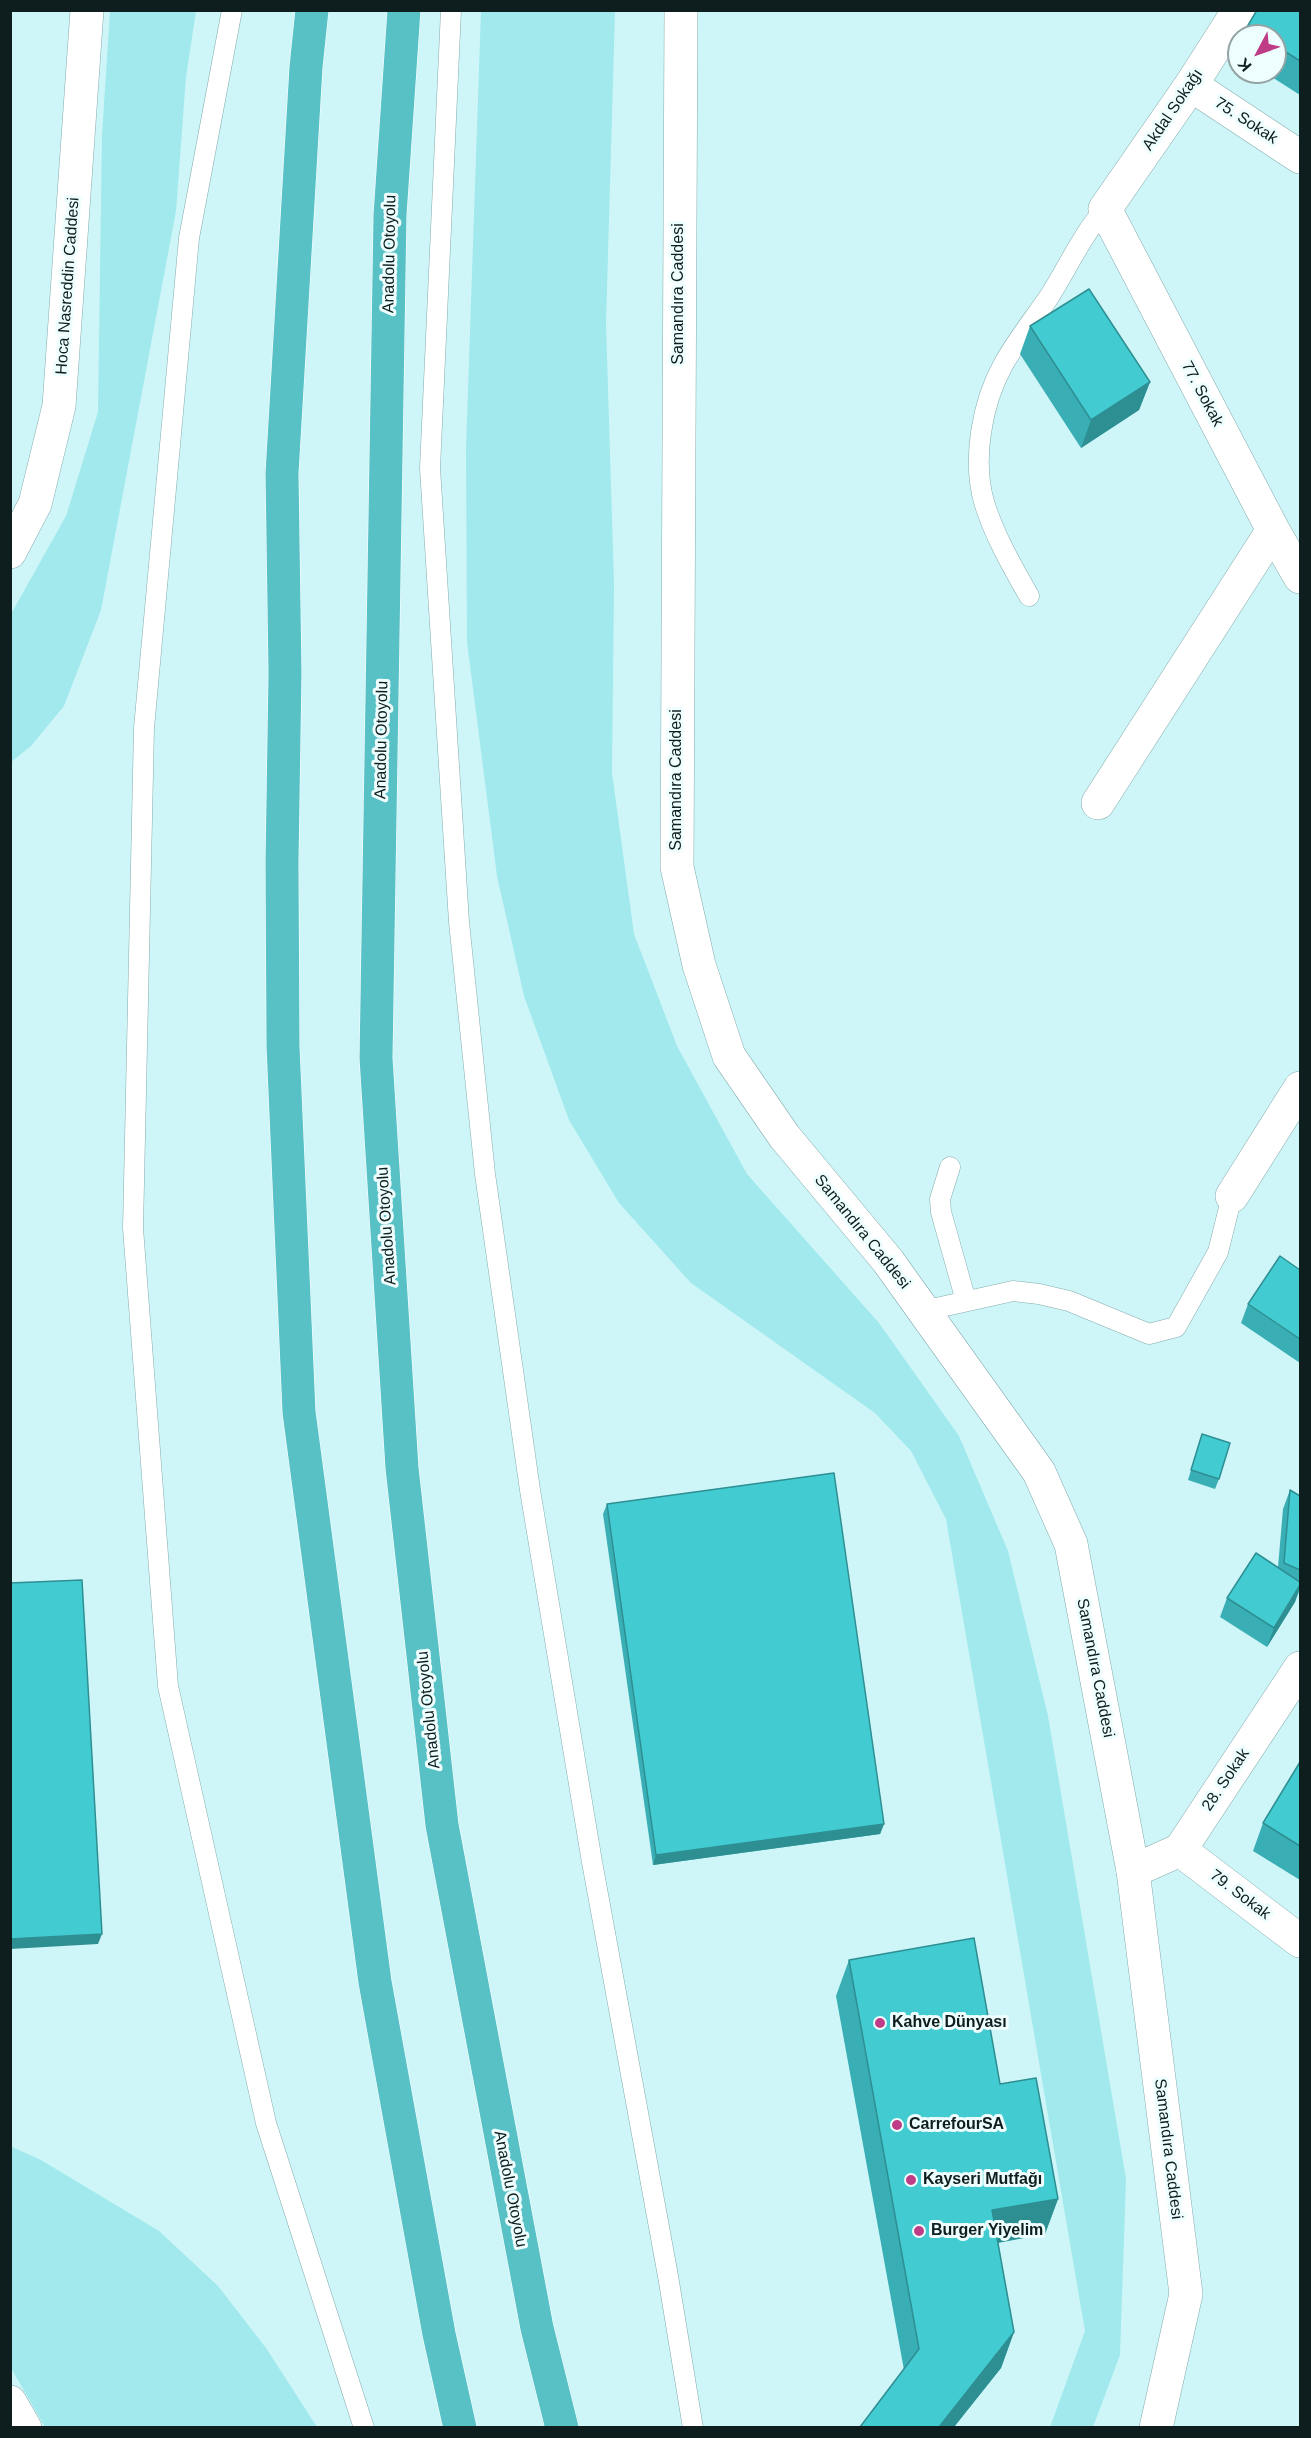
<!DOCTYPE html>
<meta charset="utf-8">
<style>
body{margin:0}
#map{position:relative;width:1311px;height:2438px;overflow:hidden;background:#cef6f8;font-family:Arial,sans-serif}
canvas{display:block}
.frame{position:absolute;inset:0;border:12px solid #0e1d1d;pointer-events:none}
.north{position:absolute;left:1227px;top:24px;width:60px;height:60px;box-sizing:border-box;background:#eefefe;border:2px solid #94a4a4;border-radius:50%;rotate:229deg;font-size:16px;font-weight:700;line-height:24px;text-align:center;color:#0e1d1d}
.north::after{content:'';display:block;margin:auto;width:21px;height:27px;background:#bf3d86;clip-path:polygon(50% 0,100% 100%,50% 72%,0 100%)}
</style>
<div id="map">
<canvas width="1311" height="2438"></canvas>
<div class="frame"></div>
<div class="north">K</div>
</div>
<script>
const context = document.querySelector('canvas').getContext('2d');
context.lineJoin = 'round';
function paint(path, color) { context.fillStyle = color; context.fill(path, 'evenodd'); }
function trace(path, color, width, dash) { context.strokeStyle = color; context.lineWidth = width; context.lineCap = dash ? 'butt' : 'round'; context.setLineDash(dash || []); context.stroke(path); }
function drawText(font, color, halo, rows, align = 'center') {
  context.font = font + ' Arial,sans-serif'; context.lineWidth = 6; context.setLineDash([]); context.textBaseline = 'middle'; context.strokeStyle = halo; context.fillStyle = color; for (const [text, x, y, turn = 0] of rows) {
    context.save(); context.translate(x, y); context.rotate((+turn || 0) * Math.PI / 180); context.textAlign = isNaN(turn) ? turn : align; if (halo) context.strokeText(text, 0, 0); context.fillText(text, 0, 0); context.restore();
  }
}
paint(new Path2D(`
 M110,11H196L186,77L176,211L101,610L64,706L31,746L11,762V614L66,516L98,412L102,135Z
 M481,11H615L606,323L614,584L612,773L634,934L677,1046L747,1174L879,1323L959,1436L1008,1551L1048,1716L1126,2179L1120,2355L1093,2427H1050L1085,2331L946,1519L911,1451L875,1413L691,1283L619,1203L569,1120L524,996L497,876L467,642L466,448Z
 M10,2146L41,2160L159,2231L218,2286L266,2348L317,2427H45L11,2368Z`), '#a1e9ec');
const service = new Path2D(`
 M232,10L189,238L144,728L133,1228L168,1686L266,2123L364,2428
 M451,10L430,468L459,922L485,1174L530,1490L592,1862L668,2276L693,2428
 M1029,596C1012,566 994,535 984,502C972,459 982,403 1003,365C1016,341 1034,319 1049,297C1068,267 1082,235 1105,209
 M950,1167L940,1199L941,1212L966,1301
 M923,1311L1013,1291L1039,1294L1069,1301L1149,1334L1176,1327L1218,1252L1232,1196`);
const minor = new Path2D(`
 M1239,10L1191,85L1105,209L1273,530L1300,577
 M1191,85L1300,157
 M1098,803L1273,530
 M1232,1196L1300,1088
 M1180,1850L1300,1941
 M1133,1871L1180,1850L1300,1668`);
const secondary = new Path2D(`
 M681,10L677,867L699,965L729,1056L784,1136L888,1261L1039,1472L1071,1544L1133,1871L1186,2294L1156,2428
 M10,552L35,504L59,406L87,10
 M10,2402L25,2428`);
const motorway = new Path2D(`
 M312,10L306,67L282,473L285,673L282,862L283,1046L299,1412L375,1982L439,2334L460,2428
 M404,10L390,215L376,1058L402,1468L442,1825L537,2328L562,2428`);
trace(service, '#85abad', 21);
trace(minor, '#85abad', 34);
trace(secondary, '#85abad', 34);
trace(motorway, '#fff', 34);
trace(service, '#fff', 20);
trace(minor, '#fff', 33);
trace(secondary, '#fff', 33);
trace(motorway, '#57c1c6', 33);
paint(new Path2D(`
 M1300,10V95L1264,72H1275V36H1244L1247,27Z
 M1030,326L1150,382L1139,410L1081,448L1020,354Z
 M1300,1270V1363L1241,1323L1248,1304Z
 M1202,1434L1219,1479L1215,1489L1188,1480Z
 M1290,1490L1300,1496V1592H1299L1295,1602L1267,1647L1220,1617L1227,1598L1278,1567L1283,1509Z
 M607,1504L884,1824L880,1834L653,1865L603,1514Z
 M1300,1762V1880L1253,1851L1263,1823Z
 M849,1960L1000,2084L1058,2199L1045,2234L998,2243L1014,2332L1001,2368L954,2427H860L904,2370L836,1996Z`), '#39afb5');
paint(new Path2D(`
 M1150,382L1139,410L1081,448L1091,420Z
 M1300,1585L1295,1602L1267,1647L1274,1628Z
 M884,1824L880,1834L653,1865L656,1855Z
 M102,1934L98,1944L10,1949V1939Z
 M1058,2199L1045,2234L979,2246L992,2210Z
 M1014,2332L1001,2368L954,2427H939Z`), '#2e8f93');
const building = new Path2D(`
 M1257,10H1300V61L1275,45V36H1262L1247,27Z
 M1089,289L1150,382L1091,420L1030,326Z
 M1280,1256L1300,1270V1339L1248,1304Z
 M1202,1434L1230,1443L1219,1479L1191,1470Z
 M834,1473L884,1824L656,1855L607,1504Z
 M1290,1490L1300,1496V1570L1284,1563Z
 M1256,1553L1300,1582V1585L1274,1628L1227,1598Z
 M82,1580L102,1934L10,1939V1583Z
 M1300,1762V1846L1263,1823Z
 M974,1938L1000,2084L1036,2078L1058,2199L992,2210L1014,2332L939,2427H860L919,2349L849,1960Z`);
paint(building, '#42ccd2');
trace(building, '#2e8f93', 1.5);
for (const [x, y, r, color] of [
 [880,2023,6,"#bf3d86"],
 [897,2125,6,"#bf3d86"],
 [911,2180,6,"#bf3d86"],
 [919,2231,6,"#bf3d86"]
]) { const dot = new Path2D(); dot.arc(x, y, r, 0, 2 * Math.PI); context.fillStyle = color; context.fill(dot); trace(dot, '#eefefe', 2); }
drawText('16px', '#0e1d1d', '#eefefe', [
 ["Akdal Sokağı",1173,110,-56],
 ["75. Sokak",1246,121,33],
 ["Anadolu Otoyolu",390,254,-89],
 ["Hoca Nasreddin Caddesi",68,286,-86],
 ["Samandıra Caddesi",679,294,-90],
 ["77. Sokak",1202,394,62],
 ["Anadolu Otoyolu",382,740,-89],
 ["Samandıra Caddesi",677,780,-90],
 ["Anadolu Otoyolu",387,1226,-94],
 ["Samandıra Caddesi",862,1232,51],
 ["Samandıra Caddesi",1095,1668,79],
 ["Anadolu Otoyolu",429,1710,-96],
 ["28. Sokak",1226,1780,-56],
 ["79. Sokak",1240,1895,37],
 ["Samandıra Caddesi",1168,2149,83],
 ["Anadolu Otoyolu",510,2189,79]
]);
drawText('bold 16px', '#0e1d1d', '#eefefe', [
 ["Kahve Dünyası",892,2023],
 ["CarrefourSA",909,2125],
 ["Kayseri Mutfağı",923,2180],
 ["Burger Yiyelim",931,2231]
], 'left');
</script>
